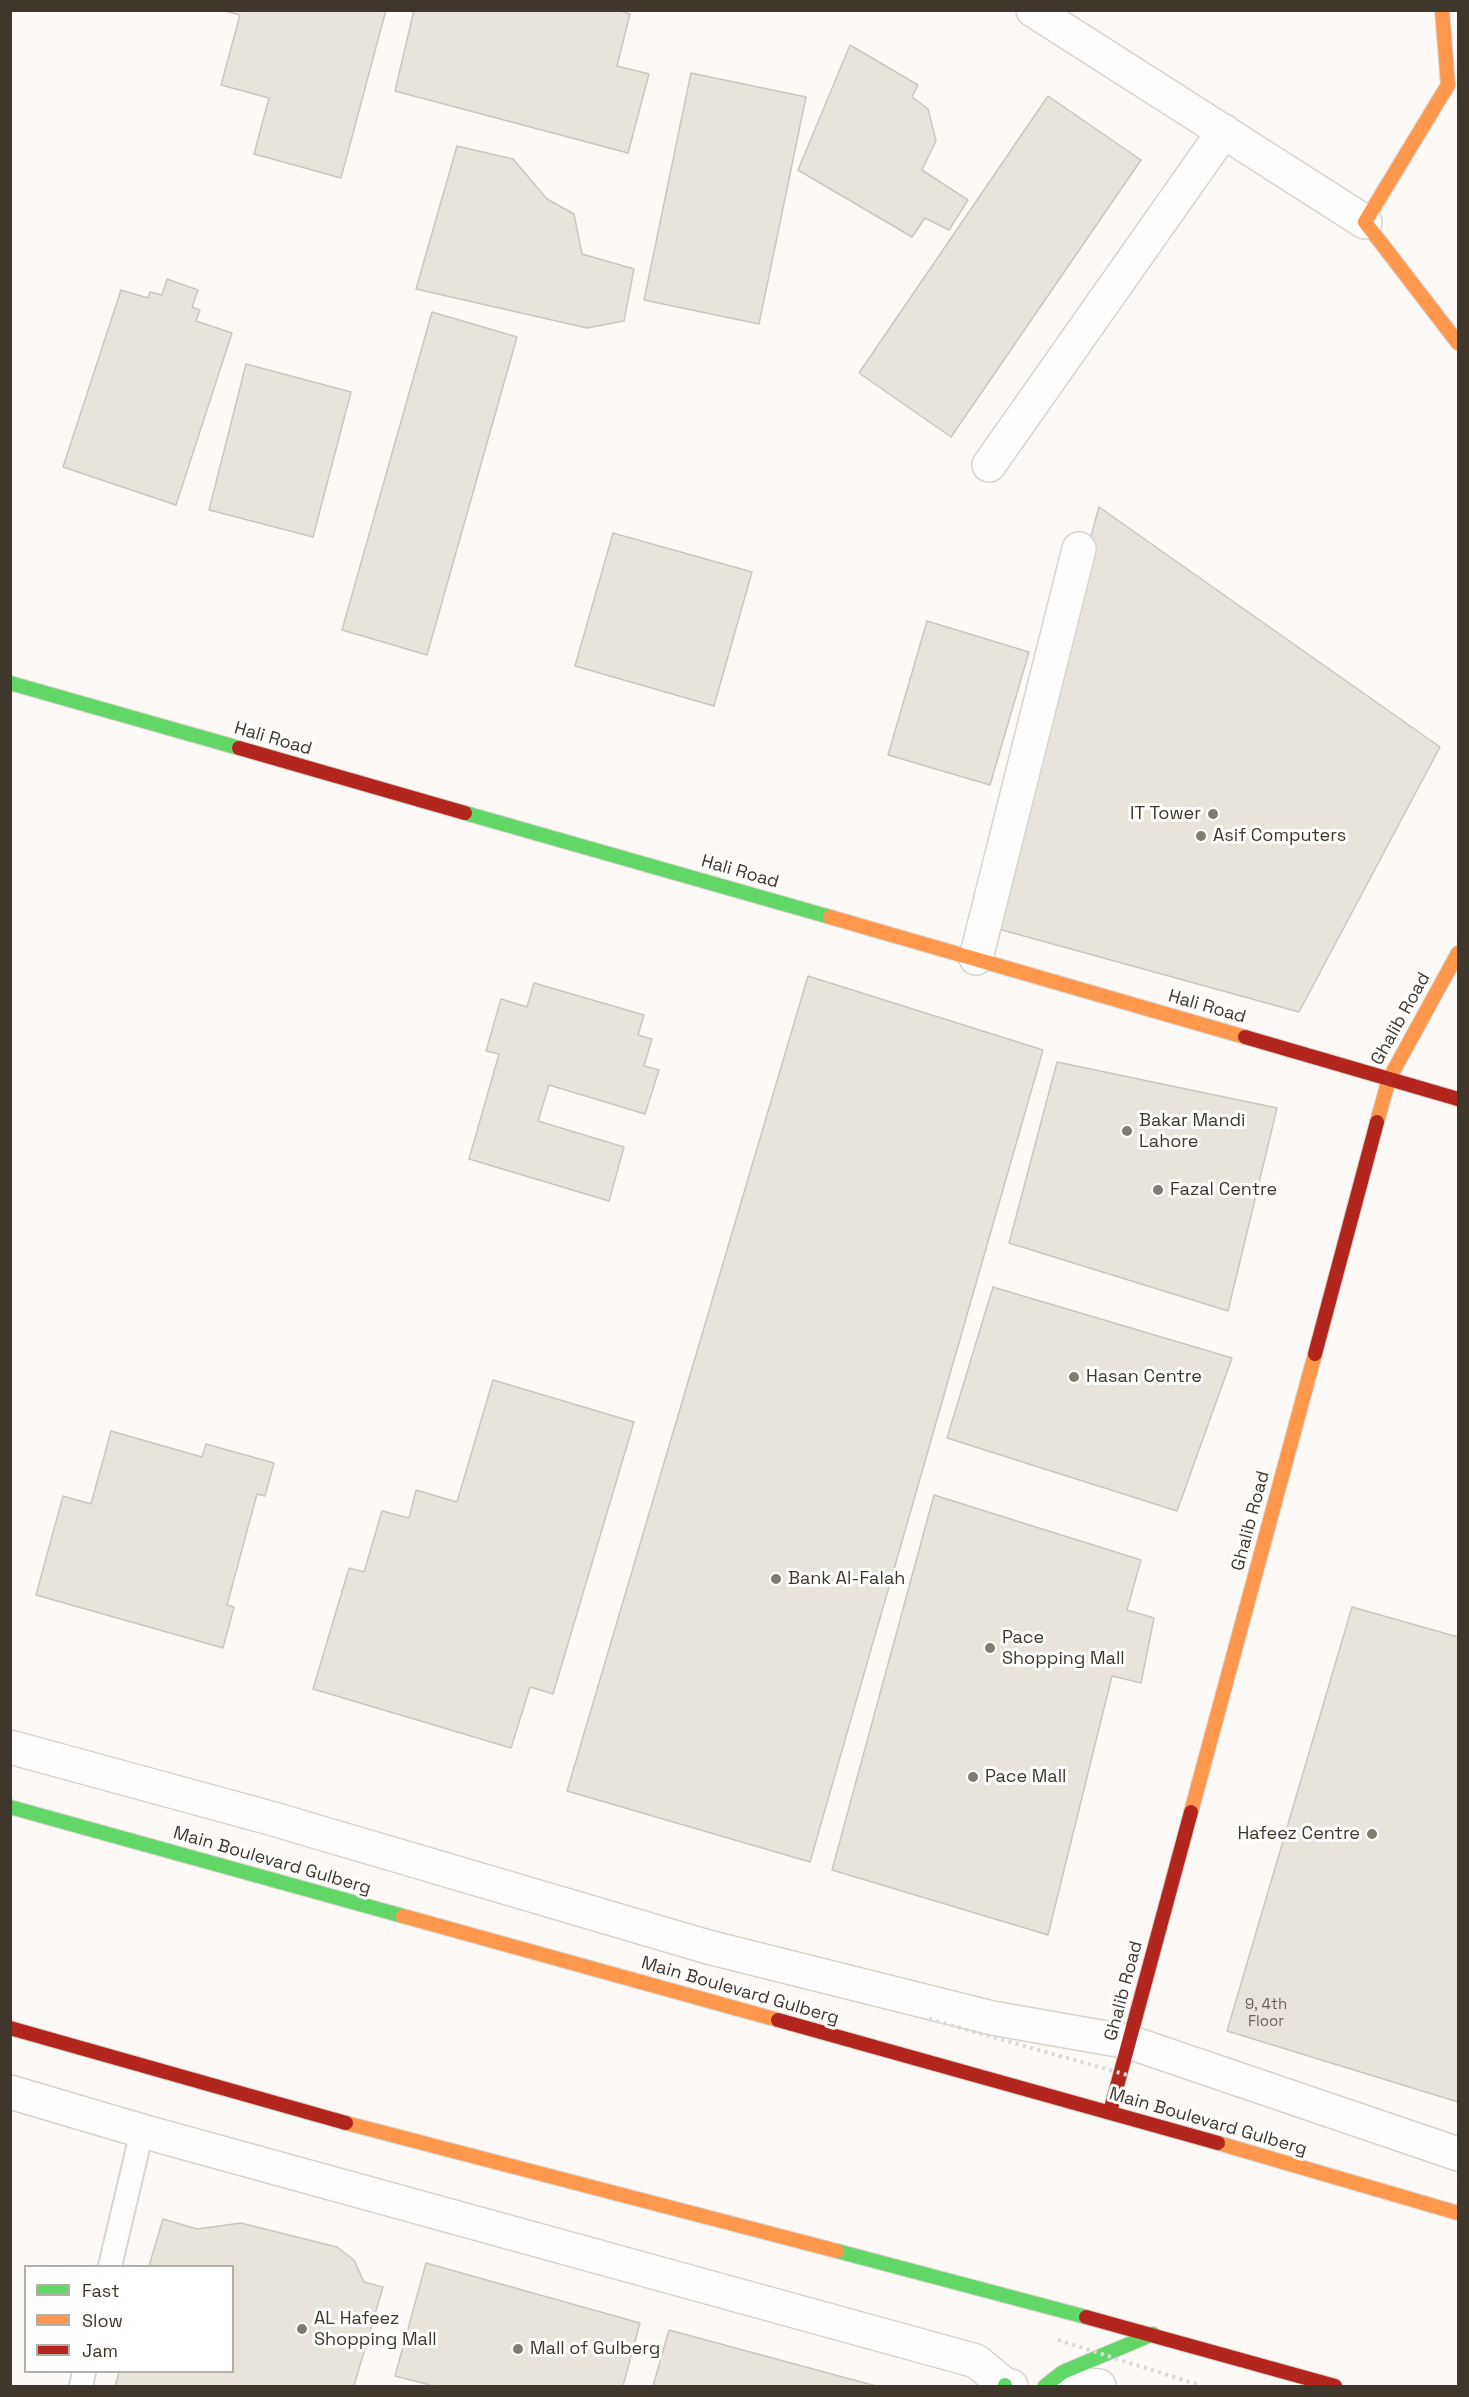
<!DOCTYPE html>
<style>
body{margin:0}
#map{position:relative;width:1469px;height:2397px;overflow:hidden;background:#fcf9f6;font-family:"Space Grotesk",sans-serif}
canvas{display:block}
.frame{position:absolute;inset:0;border:12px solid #3f372b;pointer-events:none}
.legend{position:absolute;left:24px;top:2265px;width:210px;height:108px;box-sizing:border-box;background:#fff;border:2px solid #b2afaa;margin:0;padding:8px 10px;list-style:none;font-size:18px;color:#3f372b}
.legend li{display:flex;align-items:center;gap:12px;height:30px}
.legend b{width:30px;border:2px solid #b2afaa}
</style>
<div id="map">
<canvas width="1469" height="2397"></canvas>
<div class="frame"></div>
<ul class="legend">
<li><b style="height:8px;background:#63d668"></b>Fast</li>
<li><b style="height:8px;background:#ff974d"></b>Slow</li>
<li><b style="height:8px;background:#b3261e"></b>Jam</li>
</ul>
</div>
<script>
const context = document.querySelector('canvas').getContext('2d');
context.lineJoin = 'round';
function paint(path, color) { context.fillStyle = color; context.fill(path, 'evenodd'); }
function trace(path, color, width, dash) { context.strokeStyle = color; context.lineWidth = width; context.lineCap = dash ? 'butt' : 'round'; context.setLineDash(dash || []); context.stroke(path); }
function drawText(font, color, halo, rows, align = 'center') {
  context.font = font + ' "Space Grotesk",sans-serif'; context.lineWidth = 6; context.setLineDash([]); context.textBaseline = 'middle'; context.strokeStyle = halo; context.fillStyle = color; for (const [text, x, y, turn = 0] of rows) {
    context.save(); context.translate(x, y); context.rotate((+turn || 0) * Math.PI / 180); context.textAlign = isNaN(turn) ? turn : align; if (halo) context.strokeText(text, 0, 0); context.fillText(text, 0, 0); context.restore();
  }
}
const building = new Path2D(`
 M222,10H386L341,178L254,154L269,98L221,85L240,15Z
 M414,10H617L630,14L617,66L649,74L628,153L395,91Z
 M850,45L918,85L912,97L928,109L936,141L922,170L968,200L949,230L925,218L912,237L798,170Z
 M691,73L806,97L759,324L644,300Z
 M1048,96L1141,160L951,437L859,373Z
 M457,146L513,159L547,199L574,214L582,254L634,269L624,321L587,328L416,289Z
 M167,279L198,290L192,307L200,310L196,321L232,333L176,505L63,467L121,290L148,298L150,292L162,295Z
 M432,312L517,337L427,655L342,630Z
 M246,364L351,392L313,537L209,510Z
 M1099,507L1440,747L1299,1012L984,925Z
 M613,533L752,572L714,706L575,666Z
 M927,621L1029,652L990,785L888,755Z
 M808,976L1043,1050L810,1862L567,1791Z
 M534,983L644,1015L638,1035L652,1039L644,1066L659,1070L645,1114L549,1085L538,1121L624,1147L609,1201L469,1159L499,1054L486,1051L501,999L527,1007Z
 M1057,1062L1277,1108L1228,1311L1009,1243Z
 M993,1287L1232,1358L1177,1511L947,1438Z
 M493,1380L634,1422L553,1694L530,1687L511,1748L313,1689L349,1568L364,1572L382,1511L409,1518L416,1490L457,1502Z
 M111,1431L202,1457L206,1444L274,1463L265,1496L257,1494L227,1605L234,1607L223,1648L36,1595L63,1496L91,1504Z
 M934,1495L1141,1560L1127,1610L1154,1618L1141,1683L1112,1676L1048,1935L832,1870Z
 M1352,1607L1458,1637V2102L1227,2031Z
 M163,2219L197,2229L241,2223L337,2247L354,2260L364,2282L383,2287L354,2386H115L119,2372H232V2266H149Z
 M426,2263L640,2323L623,2386H434L395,2376Z
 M669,2330L876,2386H653Z`);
paint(building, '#e8e3db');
trace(building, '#cbc6bf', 1.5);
const lane = new Path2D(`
 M110,2266L142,2131
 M81,2386L84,2372`);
const street = new Path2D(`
 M1033,10L1365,222
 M989,465L1224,131
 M976,958L1079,549
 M10,1747L270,1818L708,1947L992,2018L1129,2042L1458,2154
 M10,2092L142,2131L976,2361L1005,2385L1011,2386
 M1066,2386L1075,2384L1099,2386`);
const fast = new Path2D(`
 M10,683L239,748
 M465,813L830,917
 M10,1807L403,1916
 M837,2251L1086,2317
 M1005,2385V2386
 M1045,2386L1063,2372L1153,2334`);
const slow = new Path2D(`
 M1442,10L1448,85L1365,222L1458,343
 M830,917L1245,1037
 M1377,1122L1389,1079L1458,953
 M1191,1812L1315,1354
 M403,1916L778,2020
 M346,2123L837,2251
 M1218,2143L1458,2213`);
const jam = new Path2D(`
 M239,748L465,813
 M1245,1037L1458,1099
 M1315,1354L1377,1122
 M778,2020L1218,2143
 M10,2028L346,2123
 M1110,2112L1191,1812
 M1086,2317L1335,2386`);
trace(lane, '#d9d4cc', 26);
trace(street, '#d9d4cc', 36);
trace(fast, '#d9d4cc', 16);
trace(slow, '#d9d4cc', 16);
trace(jam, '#d9d4cc', 16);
trace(lane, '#fffefe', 22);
trace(street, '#fffefe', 33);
trace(fast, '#63d668', 14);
trace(slow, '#ff974d', 14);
trace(jam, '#b3261e', 14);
trace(new Path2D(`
 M929,2019L1131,2076
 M1058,2340L1202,2386`), '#dad9d7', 4, [3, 4.5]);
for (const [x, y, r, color] of [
 [1213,814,6,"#817b72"],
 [1201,836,6,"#817b72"],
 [1127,1131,6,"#817b72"],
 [1158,1190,6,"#817b72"],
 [1074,1377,6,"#817b72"],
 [776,1579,6,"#817b72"],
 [990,1648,6,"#817b72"],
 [973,1777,6,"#817b72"],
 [1372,1834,6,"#817b72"],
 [302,2329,6,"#817b72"],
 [518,2349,6,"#817b72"]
]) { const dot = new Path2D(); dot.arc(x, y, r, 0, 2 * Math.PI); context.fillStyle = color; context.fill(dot); trace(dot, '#fff', 2); }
drawText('15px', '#6b6459', null, [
 ["9, 4th",1266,2005],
 ["Floor",1266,2022]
]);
drawText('18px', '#3f372b', '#fff', [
 ["Hali Road",273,739,16],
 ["Hali Road",740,872,16],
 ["Hali Road",1207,1007,16],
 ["Ghalib Road",1401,1019,-61],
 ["Ghalib Road",1251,1521,-75],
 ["Main Boulevard Gulberg",272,1861,16],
 ["Main Boulevard Gulberg",740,1991,16],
 ["Ghalib Road",1124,1991,-75],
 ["Main Boulevard Gulberg",1208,2122,16]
]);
drawText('18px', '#3f372b', '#fff', [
 ["IT Tower",1201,814,"right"],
 ["Asif Computers",1213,836],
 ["Bakar Mandi",1139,1121],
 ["Lahore",1139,1142],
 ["Fazal Centre",1170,1190],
 ["Hasan Centre",1086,1377],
 ["Bank Al-Falah",788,1579],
 ["Pace",1002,1638],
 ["Shopping Mall",1002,1659],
 ["Pace Mall",985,1777],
 ["Hafeez Centre",1360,1834,"right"],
 ["AL Hafeez",314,2319],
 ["Shopping Mall",314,2340],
 ["Mall of Gulberg",530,2349]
], 'left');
</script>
